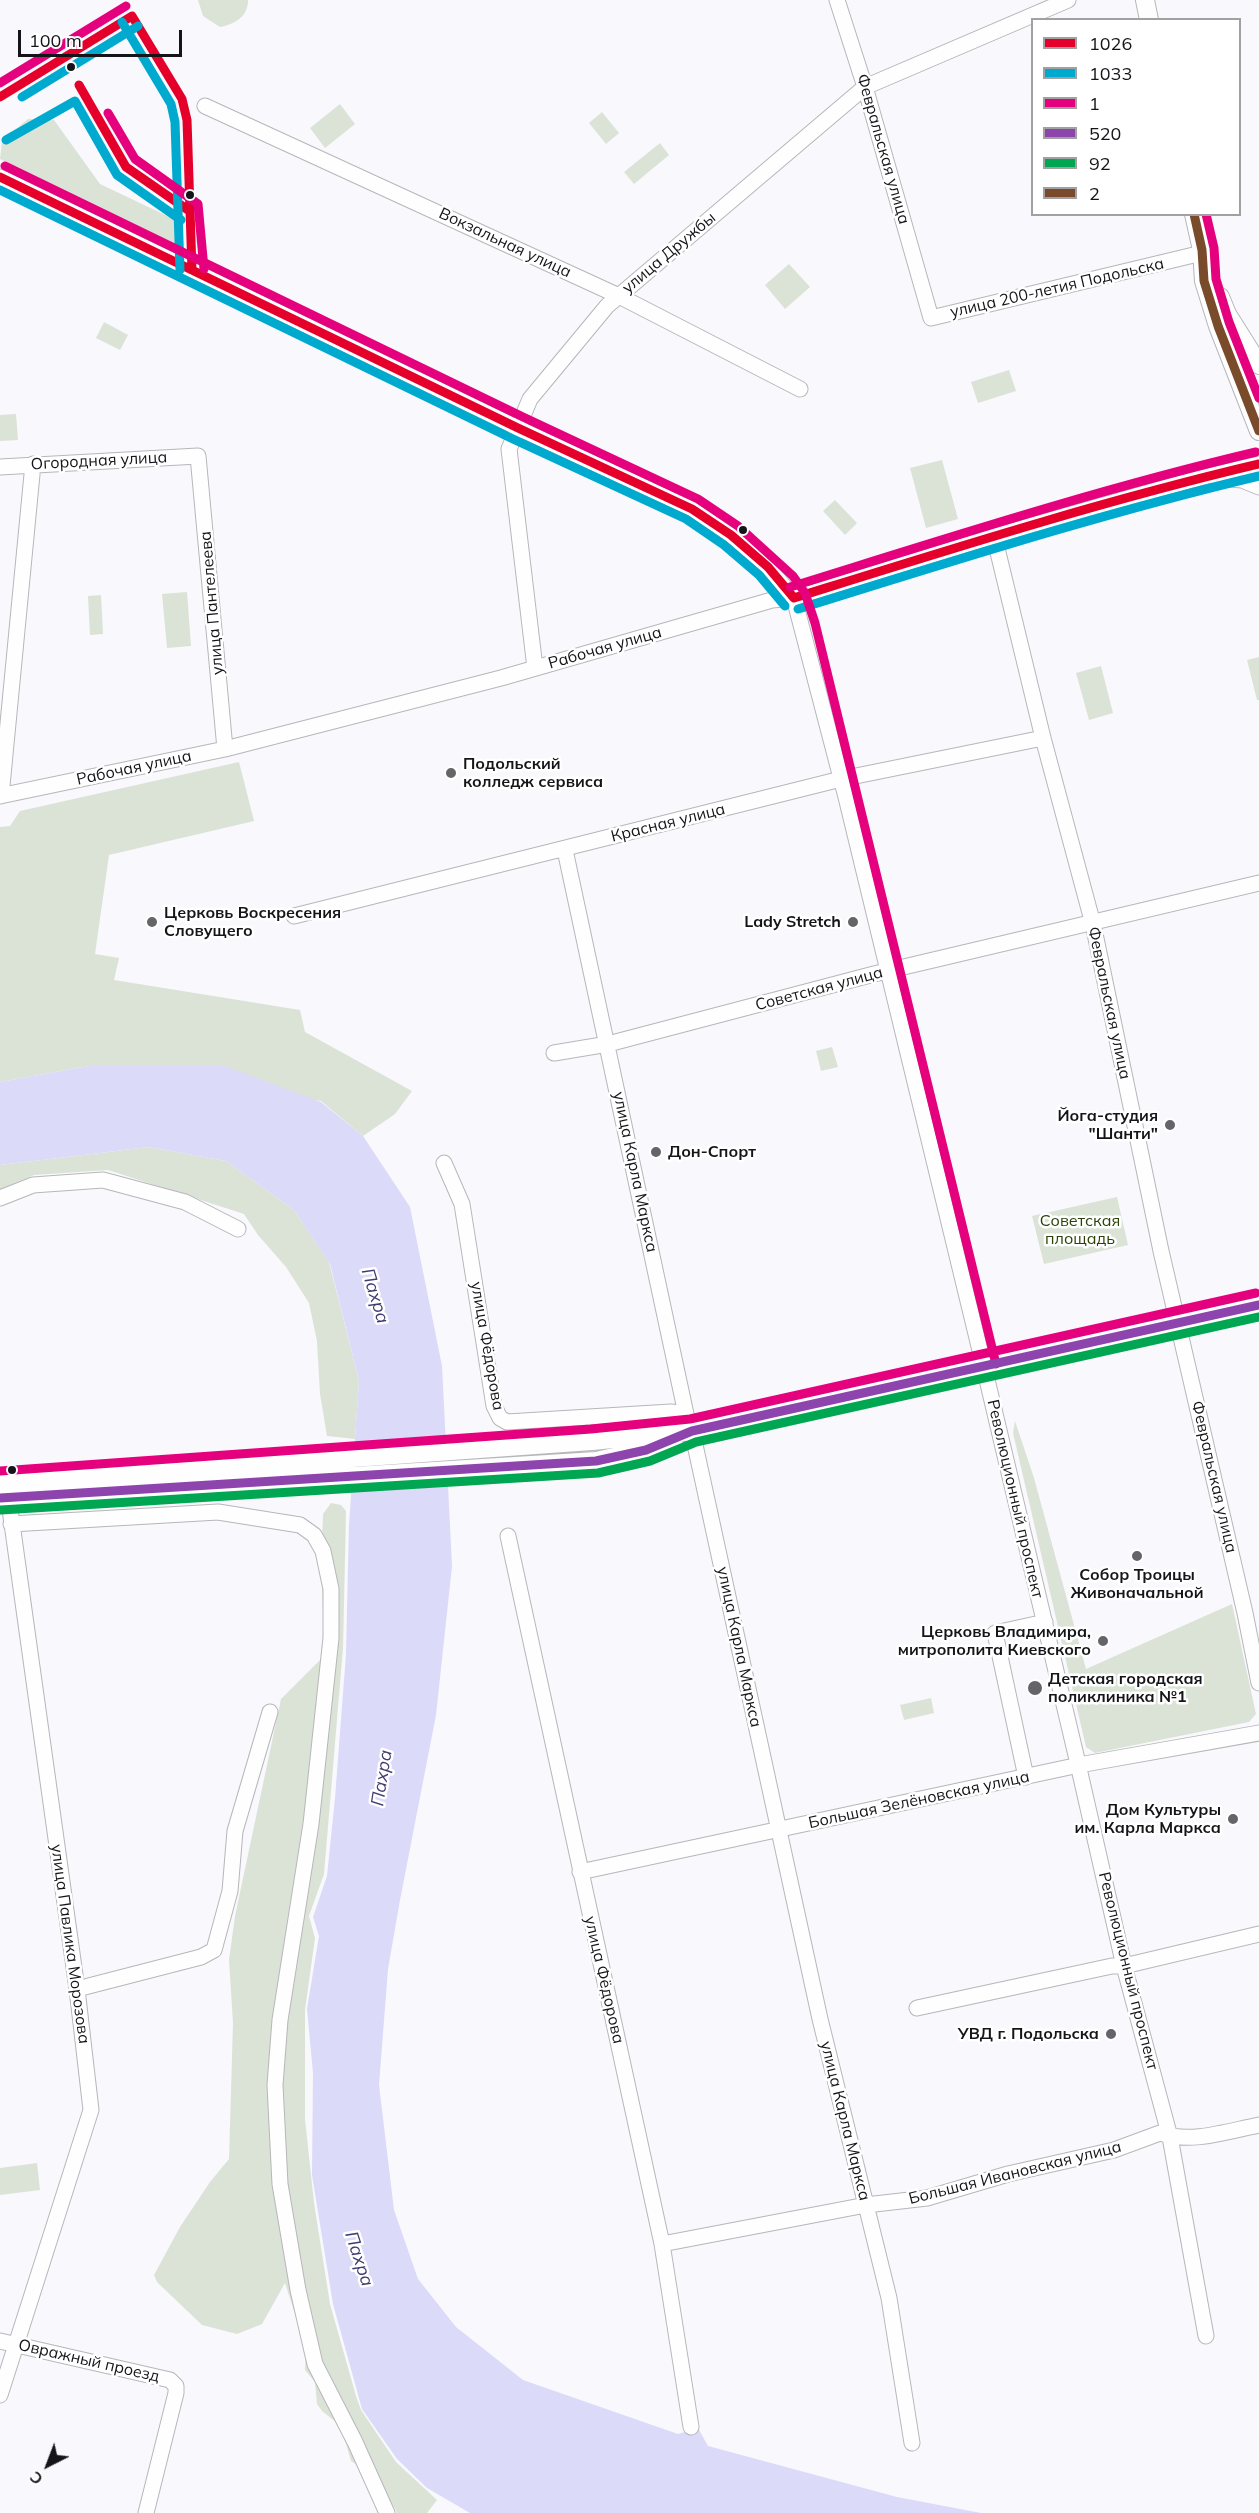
<!DOCTYPE html>
<meta charset="utf-8">
<style>
body{margin:0}
#map{position:relative;width:1259px;height:2513px;overflow:hidden;background:#f8f8fd;font-family:Mulish,sans-serif}
canvas{display:block}
.legend{position:absolute;left:1031px;top:18px;width:210px;height:198px;box-sizing:border-box;background:#fff;border:2px solid #a1a1a3;margin:0;padding:8px 10px;list-style:none;font-size:18px;color:#151519}
.legend li{display:flex;align-items:center;gap:12px;height:30px}
.legend b{width:30px;border:2px solid #a1a1a3}
.north{position:absolute;left:18px;top:2435px;width:60px;height:60px;-webkit-text-stroke:4px #fff;paint-order:stroke;rotate:222deg;font-size:16px;font-weight:700;line-height:24px;text-align:center;color:#151519}
.north::after{content:'';display:block;margin:auto;width:21px;height:27px;background:#151519;clip-path:polygon(50% 0,100% 100%,50% 72%,0 100%)}
.scale{position:absolute;left:18px;top:30px;width:164px;height:27px;box-sizing:border-box;border:3px solid #151519;border-top:0;padding-left:8px;font-size:18px;line-height:21px;white-space:nowrap;color:#151519;-webkit-text-stroke:4px #fff;paint-order:stroke}
</style>
<div id="map">
<canvas width="1259" height="2513"></canvas>
<ul class="legend">
<li><b style="height:8px;background:#e4002b"></b>1026</li>
<li><b style="height:8px;background:#00a9ce"></b>1033</li>
<li><b style="height:8px;background:#e5007d"></b>1</li>
<li><b style="height:8px;background:#8e44ad"></b>520</li>
<li><b style="height:8px;background:#00a651"></b>92</li>
<li><b style="height:8px;background:#7a4b2a"></b>2</li>
</ul>
<div class="north">С</div>
<div class="scale">100 m</div>
</div>
<script>
const context = document.querySelector('canvas').getContext('2d');
context.lineJoin = 'round';
function paint(path, color) { context.fillStyle = color; context.fill(path, 'evenodd'); }
function trace(path, color, width, dash) { context.strokeStyle = color; context.lineWidth = width; context.lineCap = dash ? 'butt' : 'round'; context.setLineDash(dash || []); context.stroke(path); }
function drawText(font, color, halo, rows, align = 'center') {
  context.font = font + ' Mulish,sans-serif'; context.lineWidth = 5; context.setLineDash([]); context.textBaseline = 'middle'; context.strokeStyle = halo; context.fillStyle = color; for (const [text, x, y, turn = 0] of rows) {
    context.save(); context.translate(x, y); context.rotate((+turn || 0) * Math.PI / 180); context.textAlign = isNaN(turn) ? turn : align; if (halo) context.strokeText(text, 0, 0); context.fillText(text, 0, 0); context.restore();
  }
}
paint(new Path2D(`
 M198,0H248C248,17 235,24 220,27L203,16Z
 M340,104L355,124L325,148L310,128Z
 M602,112L619,133L606,144L589,123Z
 M28,119L54,120L100,184L180,222L181,249L0,159L2,141Z
 M660,143L669,155L634,184L624,172Z
 M789,264L810,287L785,309L765,285Z
 M104,322L128,335L120,350L96,338Z
 M1009,370L1016,391L978,403L971,382Z
 M16,414L18,440L0,441V415Z
 M942,460L958,519L926,528L910,468Z
 M835,500L857,523L845,535L823,511Z
 M187,592L191,646L167,648L162,594Z
 M101,595L103,634L90,635L88,596Z
 M1259,657V700H1257L1247,660Z
 M1101,666L1113,713L1089,720L1076,673Z
 M239,762L254,821L109,855L95,954L119,958L114,980L300,1010L305,1032L412,1091L395,1114L363,1136L321,1101L89,1066L0,1082V827L10,826L20,811Z
 M832,1047L838,1067L821,1071L816,1051Z
 M149,1147L226,1161L294,1210L329,1262L359,1381L355,1439L327,1436L320,1394L317,1341L309,1303L286,1267L258,1235L244,1214L108,1170L34,1175L0,1189V1165Z
 M1117,1197L1128,1245L1044,1264L1032,1216Z
 M1015,1421L1034,1478L1086,1669L1232,1604L1256,1714L1249,1722L1095,1753L1086,1747L1013,1433Z
 M331,1503L341,1505L346,1511L343,1648L324,1874L309,1916L315,1938L305,2010V2119L314,2203L330,2304L356,2396L361,2410L396,2462L437,2500L427,2513H397C390,2496 367,2470 351,2461L341,2426L322,2411L317,2404L315,2382L305,2370L306,2348L285,2283L262,2324L237,2334L202,2325L157,2282L154,2275L180,2227L210,2182L229,2159L233,2023L229,1960L235,1916L281,1699L325,1655L321,1566L323,1514Z
 M931,1698L934,1713L904,1720L900,1705Z
 M37,2163L40,2190L0,2195V2168Z`), '#dbe3d7');
paint(new Path2D(`
 M89,1066H225L321,1102L363,1136L410,1207L442,1366L452,1566L436,1715L400,1900L388,1969L379,2085L394,2210L418,2279L456,2327L523,2380L678,2434L698,2428L708,2446L897,2497L981,2513H470L427,2488L397,2459L362,2409L333,2304L312,2175L313,2073L307,2009L319,1936L313,1917L327,1876L335,1798L346,1654L349,1525L359,1381L330,1264L294,1210L226,1161L149,1147L0,1165V1082Z`), '#dbdaf9');
const minor = new Path2D(`
 M837,0L865,87L931,318L1202,253
 M205,106L619,296L800,389
 M0,177L518,428L692,509L731,535L768,567L794,598L846,797L984,1367L1075,1751L1124,1966L1170,2137L1206,2336
 M0,467L198,456L225,749
 M1218,478L1242,480L1259,487
 M994,536L1043,738L1093,924L1161,1251L1245,1613L1259,1683
 M535,668L509,449L530,399L607,306L865,87L1068,0
 M0,796L225,749L501,678L772,600L794,598L994,536L1199,478L1259,464
 M1,796L33,464
 M565,850L686,1414L692,1431L820,2019L889,2298L912,2443
 M294,916L841,779L1043,738
 M554,1053L608,1044L874,974L1259,883
 M444,1163L462,1204L494,1406L500,1418L507,1422L671,1412L686,1414
 M0,1198L33,1185L103,1180L185,1202L238,1229
 M11,1524L218,1512L300,1525L314,1535L323,1551L331,1589V1638L311,1824L280,2020L275,2085L280,2184L298,2290L315,2364L355,2442L387,2513
 M508,1536L662,2244L691,2427
 M1026,1777L995,1633L1045,1622
 M580,1872L1079,1765L1259,1733
 M77,1989L201,1957L214,1950L230,1891L235,1831L270,1712
 M917,2008L1112,1966H1124L1259,1934
 M662,2244L866,2205L927,2198L1008,2174L1114,2150L1160,2133C1191,2144 1228,2131 1259,2125
 M0,2341L170,2380L176,2386V2393L146,2513
 M0,2395L91,2110L77,1989L7,1488`);
const major = new Path2D(`
 M1145,0L1149,20
 M1194,214L1202,250L1204,281L1218,326L1259,431
 M1220,297L1227,314L1259,365
 M0,1483L592,1441L692,1431L1259,1305
 M0,1498L596,1461L646,1450L674,1439`);
trace(minor, '#b7b7ba', 17);
trace(major, '#b7b7ba', 20);
trace(minor, '#fefeff', 15);
trace(major, '#fefeff', 18);
trace(new Path2D(`
 M132,16L182,99L187,120L192,270
 M79,85L126,167L188,210
 M0,97L132,16
 M0,177L518,428L692,509L731,535L768,567L794,598
 M794,598C948,550 1102,501 1259,464`), '#e4002b', 9);
trace(new Path2D(`
 M122,22L171,104L175,122L180,270
 M22,97L138,26
 M6,140L75,101L117,175L181,220
 M0,190L513,439L686,519L724,545L759,575L785,606
 M798,609C950,562 1103,513 1259,476`), '#00a9ce', 9);
trace(new Path2D(`
 M0,83L126,6
 M108,113L135,159L198,204L204,269
 M5,166L523,417L698,499L738,526L793,576L805,593L815,623L996,1364
 M1206,214L1214,248L1216,279L1229,322L1259,398
 M790,587C945,539 1099,489 1256,452
 M0,1471L591,1429L690,1419L1256,1293`), '#e5007d', 9);
trace(new Path2D(`
 M0,1498L596,1461L646,1450L692,1431L1259,1305`), '#8e44ad', 9);
trace(new Path2D(`
 M1,1510L598,1473L650,1461L696,1442L1259,1317`), '#00a651', 9);
trace(new Path2D(`
 M1194,214L1202,250L1204,281L1218,326L1259,431`), '#7a4b2a', 9);
for (const [x, y, r, color] of [
 [71,67,5,"#151519"],
 [190,195,5,"#151519"],
 [743,530,5,"#151519"],
 [451,773,6,"#646469"],
 [152,922,6,"#646469"],
 [853,922,6,"#646469"],
 [1170,1125,6,"#646469"],
 [656,1152,6,"#646469"],
 [12,1470,5,"#151519"],
 [1137,1556,6,"#646469"],
 [1103,1641,6,"#646469"],
 [1035,1688,8,"#646469"],
 [1233,1819,6,"#646469"],
 [1111,2034,6,"#646469"]
]) { const dot = new Path2D(); dot.arc(x, y, r, 0, 2 * Math.PI); context.fillStyle = color; context.fill(dot); trace(dot, '#fff', 2); }
drawText('16px', '#151519', '#fff', [
 ["Февральская улица",883,149,74],
 ["Вокзальная улица",505,243,25],
 ["улица Дружбы",669,253,-40],
 ["улица 200-летия Подольска",1057,288,-13],
 ["Огородная улица",99,461,-3],
 ["улица Пантелеева",212,603,-95],
 ["Рабочая улица",605,648,-16],
 ["Рабочая улица",134,768,-12],
 ["Красная улица",668,823,-14],
 ["Советская улица",819,989,-15],
 ["Февральская улица",1109,1003,78],
 ["улица Карла Маркса",635,1172,78],
 ["улица Фёдорова",487,1346,80],
 ["Февральская улица",1214,1477,77],
 ["Революционный проспект",1015,1499,77],
 ["улица Карла Маркса",739,1647,78],
 ["Большая Зелёновская улица",919,1800,-12],
 ["улица Павлика Морозова",70,1944,82],
 ["Революционный проспект",1128,1971,76],
 ["улица Фёдорова",604,1980,77],
 ["улица Карла Маркса",845,2121,76],
 ["Большая Ивановская улица",1015,2173,-14],
 ["Овражный проезд",89,2361,13]
]);
drawText('bold 16px', '#151519', '#fff', [
 ["Подольский",463,764,"left"],
 ["колледж сервиса",463,782,"left"],
 ["Церковь Воскресения",164,913,"left"],
 ["Словущего",164,931,"left"],
 ["Lady Stretch",841,922],
 ["Йога-студия",1158,1116],
 ["\"Шанти\"",1158,1134],
 ["Дон-Спорт",668,1152,"left"],
 ["Собор Троицы",1137,1575,"center"],
 ["Живоначальной",1137,1593,"center"],
 ["Церковь Владимира,",1091,1632],
 ["митрополита Киевского",1091,1650],
 ["Детская городская",1048,1679,"left"],
 ["поликлиника №1",1048,1697,"left"],
 ["Дом Культуры",1221,1810],
 ["им. Карла Маркса",1221,1828],
 ["УВД г. Подольска",1099,2034]
], 'right');
drawText('16px', '#2a4206', '#fff', [
 ["Советская",1080,1221],
 ["площадь",1080,1239]
]);
drawText('italic 18px', '#403c70', '#fff', [
 ["Пахра",375,1296,73],
 ["Пахра",382,1778,-81],
 ["Пахра",359,2259,72]
]);
</script>
